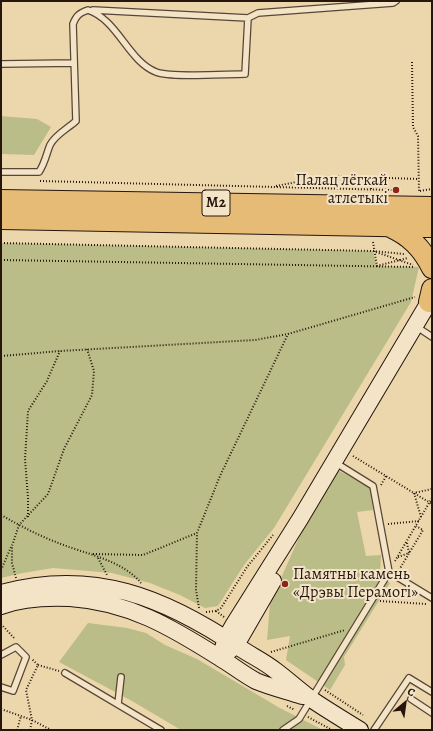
<!DOCTYPE html>
<meta charset="utf-8">
<style>
body{margin:0}
#map{position:relative;width:433px;height:731px;overflow:hidden;background:#ecd6ab;font-family:Alegreya,serif}
canvas{display:block}
.frame{position:absolute;inset:0;border:2px solid #26160e;pointer-events:none}
.north{position:absolute;left:385px;top:683px;width:40px;height:40px;-webkit-text-stroke:3px #f3e4c8;paint-order:stroke;rotate:29deg;font-size:11px;font-weight:700;line-height:16px;text-align:center;color:#26160e}
.north::after{content:'';display:block;margin:auto;width:14px;height:18px;background:#26160e;clip-path:polygon(50% 0,100% 100%,50% 72%,0 100%)}
</style>
<div id="map">
<canvas width="433" height="731"></canvas>
<div class="frame"></div>
<div class="north">С</div>
</div>
<script>
const context = document.querySelector('canvas').getContext('2d');
context.lineJoin = 'round';
function paint(path, color) { context.fillStyle = color; context.fill(path, 'evenodd'); }
function trace(path, color, width, dash) { context.strokeStyle = color; context.lineWidth = width; context.lineCap = dash ? 'butt' : 'round'; context.setLineDash(dash || []); context.stroke(path); }
function drawText(font, color, halo, rows, align = 'center') {
  context.font = font + ' Alegreya,serif'; context.lineWidth = 4; context.setLineDash([]); context.textBaseline = 'middle'; context.strokeStyle = halo; context.fillStyle = color; for (const [text, x, y, turn = 0] of rows) {
    context.save(); context.translate(x, y); context.rotate((+turn || 0) * Math.PI / 180); context.textAlign = isNaN(turn) ? turn : align; if (halo) context.strokeText(text, 0, 0); context.fillText(text, 0, 0); context.restore();
  }
}
paint(new Path2D(`
 M1,116L37,119L51,127L34,155L1,154Z
 M1,243L373,251L377,266L419,267L411,302L274,528L244,565L218,606L205,608L180,595L150,583L112,573L53,568L23,573L1,578Z
 M336,469L370,488L373,510L357,512L366,556L381,555L380,577L390,583L344,657L345,665L330,690L286,660L290,636L267,640L270,603L309,515Z
 M88,623L127,628L146,633L165,645L197,659L278,707L323,730H181L132,701L59,662Z`), '#babd87');
const lane = new Path2D(`
 M93,10L248,18
 M1,64L74,63
 M1,172H39C45,163 46,155 50,145C55,135 67,129 76,121L73,24C76,16 79,13 88,10C118,20 128,61 156,72C171,78 226,74 245,74L248,18L258,13L393,3L396,1
 M417,327L432,337
 M389,572L432,598
 M1,655L16,647L26,657L13,691L1,687
 M65,673L161,730
 M411,699L432,713
 M118,704L121,677
 M283,730L299,719L389,572L373,486L336,463
 M374,730L409,678L432,692`);
const secondary = new Path2D(`
 M1,593C93,568 164,597 240,648C252,656 265,662 276,671C288,680 299,690 311,699C327,710 344,720 360,730
 M1,606C22,598 48,597 70,598C129,602 171,627 220,658C232,665 243,674 256,681C270,687 287,691 302,696
 M228,652L236,645L273,581
 M220,658L226,638L234,624L300,519L429,302`);
const highway = new Path2D(`
 M1,200L432,207
 M1,219L432,227
 M390,227C410,236 422,248 432,268
 M429,302L432,289`);
trace(lane, '#584635', 8);
trace(secondary, '#26160e', 18);
trace(highway, '#26160e', 22);
trace(new Path2D(`
 M412,62L413,127L418,136L419,191
 M40,181L392,190
 M354,181H371V189
 M276,186L328,176L419,179
 M420,191L432,189
 M373,242L377,266L408,258
 M1,243L373,251L404,254
 M376,252L413,265
 M1,260L415,267
 M1,356L60,351L255,340L288,334L415,297
 M353,456L432,504
 M381,485L386,476
 M1,515C19,525 37,535 56,542C84,554 121,559 141,583
 M28,517V498L25,459L28,411L47,381L60,351
 M421,517L414,493L432,489
 M388,524L419,521
 M93,554L143,555L197,533
 M398,557L409,553L407,543
 M98,558L107,575
 M395,561L432,498
 M1,570L11,547
 M399,570L423,530L416,526
 M16,578L12,563V546L19,525L48,494L64,449L92,395L94,371L87,349
 M380,601L426,604
 M199,608L196,590L197,533L220,476L288,334
 M216,611L224,617
 M206,612L216,611L221,608L247,567L273,535
 M1,624L15,639
 M271,652L345,630
 M38,665L59,671
 M325,690L363,715
 M287,706L295,710
 M1,709L32,720L51,730
 M308,717L332,730
 M17,730L21,716
 M30,730L32,720L26,690L38,665L32,659`), '#26160e', 2, [1, 2]);
trace(lane, '#f3e4c8', 5.5);
trace(secondary, '#f3e4c8', 16);
trace(highway, '#e6bb76', 20);
for (const [x, y, r, color] of [
 [396,190,4,"#8f2418"],
 [285,584,4,"#8f2418"]
]) { const dot = new Path2D(); dot.arc(x, y, r, 0, 2 * Math.PI); context.fillStyle = color; context.fill(dot); trace(dot, '#f3e4c8', 1.5); }
for (const [x, y, w] of [
 [216,203,28]
]) { const box = new Path2D(); box.roundRect(x - w / 2, y - 13, w, 26, 3); context.fillStyle = '#f3e4c8'; context.fill(box); trace(box, '#26160e', 1); }
drawText('bold 15px', '#26160e', null, [
 ["М2",216,203]
]);
drawText('16px', '#26160e', '#f3e4c8', [
 ["Палац лёгкай",388,181],
 ["атлетыкі",388,199],
 ["Памятны камень",293,575,"left"],
 ["«Дрэвы Перамогі»",293,593,"left"]
], 'right');
</script>
